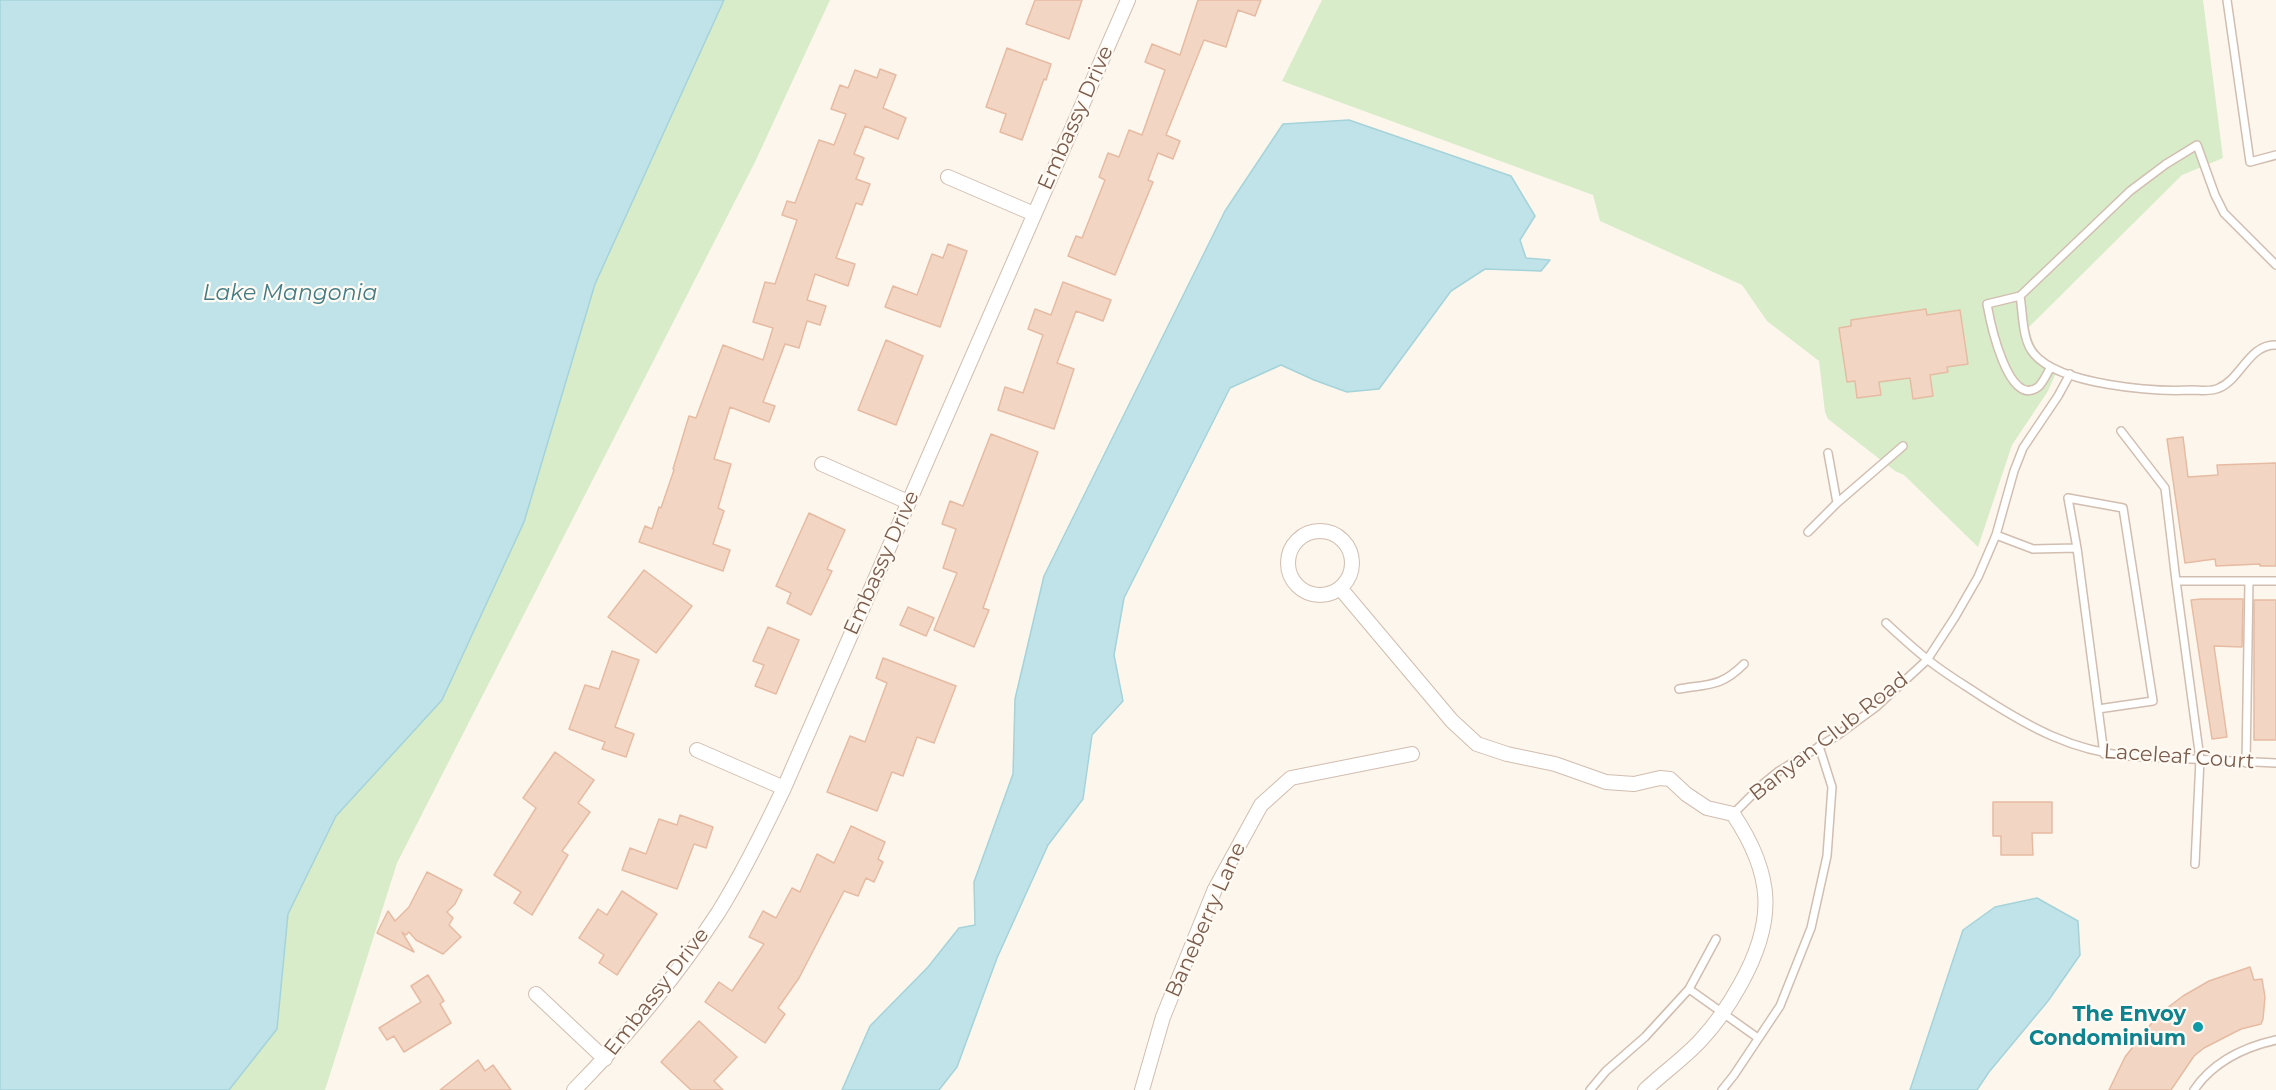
<!DOCTYPE html>
<style>
body{margin:0}
canvas{display:block;background:#fdf6ec}
</style>
<canvas width="2276" height="1090"></canvas>
<script>
const context = document.querySelector('canvas').getContext('2d');
context.lineJoin = 'round';
function paint(path, color) { context.fillStyle = color; context.fill(path, 'evenodd'); }
function trace(path, color, width, dash) { context.strokeStyle = color; context.lineWidth = width; context.lineCap = dash ? 'butt' : 'round'; context.setLineDash(dash || []); context.stroke(path); }
function drawText(font, color, halo, rows, align = 'center') {
  context.font = font + ' Montserrat,sans-serif'; context.lineWidth = 4.5; context.setLineDash([]); context.textBaseline = 'middle'; context.strokeStyle = halo; context.fillStyle = color; for (const [text, x, y, turn = 0] of rows) {
    context.save(); context.translate(x, y); context.rotate((+turn || 0) * Math.PI / 180); context.textAlign = isNaN(turn) ? turn : align; if (halo) context.strokeText(text, 0, 0); context.fillText(text, 0, 0); context.restore();
  }
}
paint(new Path2D(`
 M724,0H830L755,162L397,863L325,1090H229L277,1029L288,914L336,816L442,700L595,284Z
 M1322,0H2203L2223,158L2182,175L2029,327C2033,348 2040,357 2058,368L2048,391L2012,445L1978,547L1904,475L1895,471L1828,419L1825,412L1819,361L1767,321L1742,285L1600,221L1593,195L1282,81Z`), '#d8ecc9');
const water = new Path2D(`
 M0,0H724L595,284L524,522L442,700L336,816L288,914L277,1029L229,1090H0Z
 M1349,120L1511,176L1535,216L1520,240L1526,258L1550,260L1541,271L1485,269L1451,291L1379,389L1347,392L1314,380L1281,365L1230,388L1124,598L1114,655L1123,701L1092,735L1083,799L1048,845L997,958L957,1067L939,1090H842L870,1026L928,967L959,928L975,925L974,882L1013,774L1015,699L1044,576L1225,211L1283,124Z
 M2037,898L2078,921L2080,955L2048,1001L1989,1072L1977,1090H1910L1963,930L1995,907Z`);
paint(water, '#bfe3e8');
trace(water, '#a5d3da', 1.5);
const building = new Path2D(`
 M1035,0H1082L1069,39L1026,24Z
 M1198,0H1261L1255,16L1238,10L1226,47L1204,40L1166,135L1180,141L1173,159L1158,153L1148,180L1153,182L1115,275L1068,256L1076,236L1082,238L1105,180L1099,177L1108,153L1119,157L1129,130L1142,135L1165,70L1145,62L1152,44L1180,55Z
 M1007,48L1051,64L1046,80L1044,79L1022,140L1000,132L1006,114L986,107Z
 M880,69L896,75L883,108L906,118L898,139L865,126L854,154L864,158L856,179L870,184L862,205L856,203L836,258L855,264L848,286L815,274L807,300L826,306L820,325L807,321L799,348L785,344L763,402L775,406L769,422L730,407L714,459L731,464L718,508L724,511L713,544L730,550L723,571L639,542L645,526L652,529L659,507L661,508L674,470L673,469L689,416L696,418L723,345L763,360L773,328L753,322L765,282L775,284L797,220L782,215L787,201L795,203L819,140L834,145L846,114L831,109L840,85L848,88L855,70L877,78Z
 M948,244L967,251L940,327L885,307L893,286L917,295L932,254L943,258Z
 M1063,282L1111,300L1103,321L1076,311L1057,363L1074,369L1054,429L998,410L1005,387L1023,393L1043,335L1028,329L1035,309L1051,315Z
 M1926,309L1927,315L1960,310L1968,364L1947,367L1948,372L1930,375L1933,396L1913,399L1910,378L1879,382L1881,395L1857,398L1855,381L1847,382L1839,328L1851,326V320Z
 M886,340L923,356L896,425L858,410Z
 M991,434L1038,452L983,608L989,610L974,647L934,630L957,573L943,568L956,529L942,524L950,501L963,506Z
 M2183,437L2188,477L2218,475L2217,465L2276,463V566H2260V564L2216,566L2215,559L2185,563L2167,439Z
 M809,513L845,530L827,569L832,571L811,615L787,603L791,593L776,586Z
 M644,570L692,606L656,653L608,617Z
 M2201,599H2243L2242,647L2214,646L2227,737L2212,739L2191,600Z
 M2254,600H2276V740H2254Z
 M908,607L934,618L926,636L900,625Z
 M768,627L799,640L776,694L755,686L764,665L753,661Z
 M612,651L639,660L615,727L634,734L626,757L602,749L605,742L569,729L585,685L599,689Z
 M883,658L956,686L934,743L917,737L903,776L892,772L877,811L827,792L850,736L865,742L887,683L876,678Z
 M555,752L594,780L578,803L590,812L562,851L568,855L532,915L514,903L521,892L494,875L536,808L523,798Z
 M1993,802H2052V833H2032L2033,855H2001V836H1993Z
 M680,815L713,827L706,848L694,844L677,889L622,870L630,848L646,854L659,819L677,825Z
 M851,826L885,842L878,859L883,862L874,882L866,878L858,896L844,891L799,978L778,1008L785,1014L765,1043L705,1002L719,982L732,991L764,944L749,937L763,911L776,918L792,888L800,892L817,854L834,863Z
 M427,872L462,890L455,904L447,912L453,918L449,925L461,937L443,954L416,940L409,932L406,935L402,932L414,952L377,933L388,911L395,921L409,907Z
 M622,891L657,914L617,975L599,963L604,955L579,938L598,909L607,915Z
 M2250,967L2254,980L2262,979L2265,997L2263,1019L2261,1024L2241,1029L2204,1048L2194,1056L2171,1090H2109L2125,1057L2159,1014L2183,996L2209,981Z
 M428,975L444,1001L440,1004L451,1023L404,1052L394,1036L387,1040L379,1028L421,1002L411,986Z
 M699,1021L737,1057L714,1081L723,1090H691L661,1062Z
 M478,1060L485,1071L493,1065L511,1090H440Z`);
paint(building, '#f3d5c3');
trace(building, '#e6bba3', 1.5);
const lane = new Path2D(`
 M2227,0L2250,162L2276,155
 M2276,265L2224,213L2215,195L2197,145L2166,164L2130,191L2020,296C2023,313 2022,341 2034,354C2060,385 2154,392 2192,390C2200,390 2212,392 2219,388C2241,379 2249,344 2276,345
 M2020,296L1987,304C1990,321 2008,409 2038,387C2043,383 2047,373 2051,367
 M2121,431L2165,488L2176,581H2276
 M1828,453L1837,503
 M1808,532L1837,503L1903,446
 M1996,535L2033,549L2077,548L2104,754
 M2077,548L2068,498L2123,508L2153,701L2098,709
 M2176,581L2200,759L2195,864
 M1886,623C1899,635 1913,648 1927,659C1945,674 1965,685 1984,698C2031,728 2071,750 2127,756L2276,763
 M1679,689C1709,684 1721,687 1744,664
 M2246,763L2249,581
 M1733,814L1763,784L1779,771L1838,735L1876,707L1927,660L1955,617L1978,577L1996,535L2014,471L2023,448L2058,396L2070,374
 M1689,989L1716,939
 M1590,1090L1606,1071L1645,1037L1689,989L1758,1038
 M1722,1090L1734,1075L1780,1006L1811,928L1827,856L1832,787L1819,746
 M2194,1090C2213,1062 2245,1047 2276,1040`);
const street = new Path2D(`
 M948,177L1034,214
 M822,464L908,502
 M1288 563a32 32 0 1 1 64 0a32 32 0 1 1-64 0Z
 M1340,588L1452,721L1477,744L1507,754L1555,764L1606,782L1634,784L1660,778L1670,779L1686,794L1707,808L1733,814C1774,875 1776,921 1740,985C1729,1005 1716,1024 1700,1041C1683,1059 1663,1073 1645,1090
 M697,750L784,788
 M536,994L605,1059
 M574,1090C628,1035 676,977 718,913C743,873 764,830 784,788L1128,0
 M1142,1090L1163,1017L1215,889L1261,805L1291,778L1412,754`);
trace(lane, '#d1beb0', 10);
trace(street, '#d1beb0', 16);
trace(lane, '#fff', 7);
trace(street, '#fff', 14);
for (const [x, y, r, color] of [
 [2198,1027,6,"#0f9aa8"]
]) { const dot = new Path2D(); dot.arc(x, y, r, 0, 2 * Math.PI); context.fillStyle = color; context.fill(dot); trace(dot, '#fffaf3', 2); }
drawText('21px', '#7a5c4d', '#fffaf3', [
 ["Embassy Drive",1076,118,-66],
 ["Embassy Drive",882,563,-66],
 ["Banyan Club Road",1829,737,-38],
 ["Laceleaf Court",2179,757,4],
 ["Baneberry Lane",1206,920,-66],
 ["Embassy Drive",657,992,-52]
]);
drawText('bold 21px', '#0d838f', '#fffaf3', [
 ["The Envoy",2186,1015],
 ["Condominium",2186,1039]
], 'right');
drawText('italic 22px', '#437c86', '#fffaf3', [
 ["Lake Mangonia",290,294]
]);
</script>
